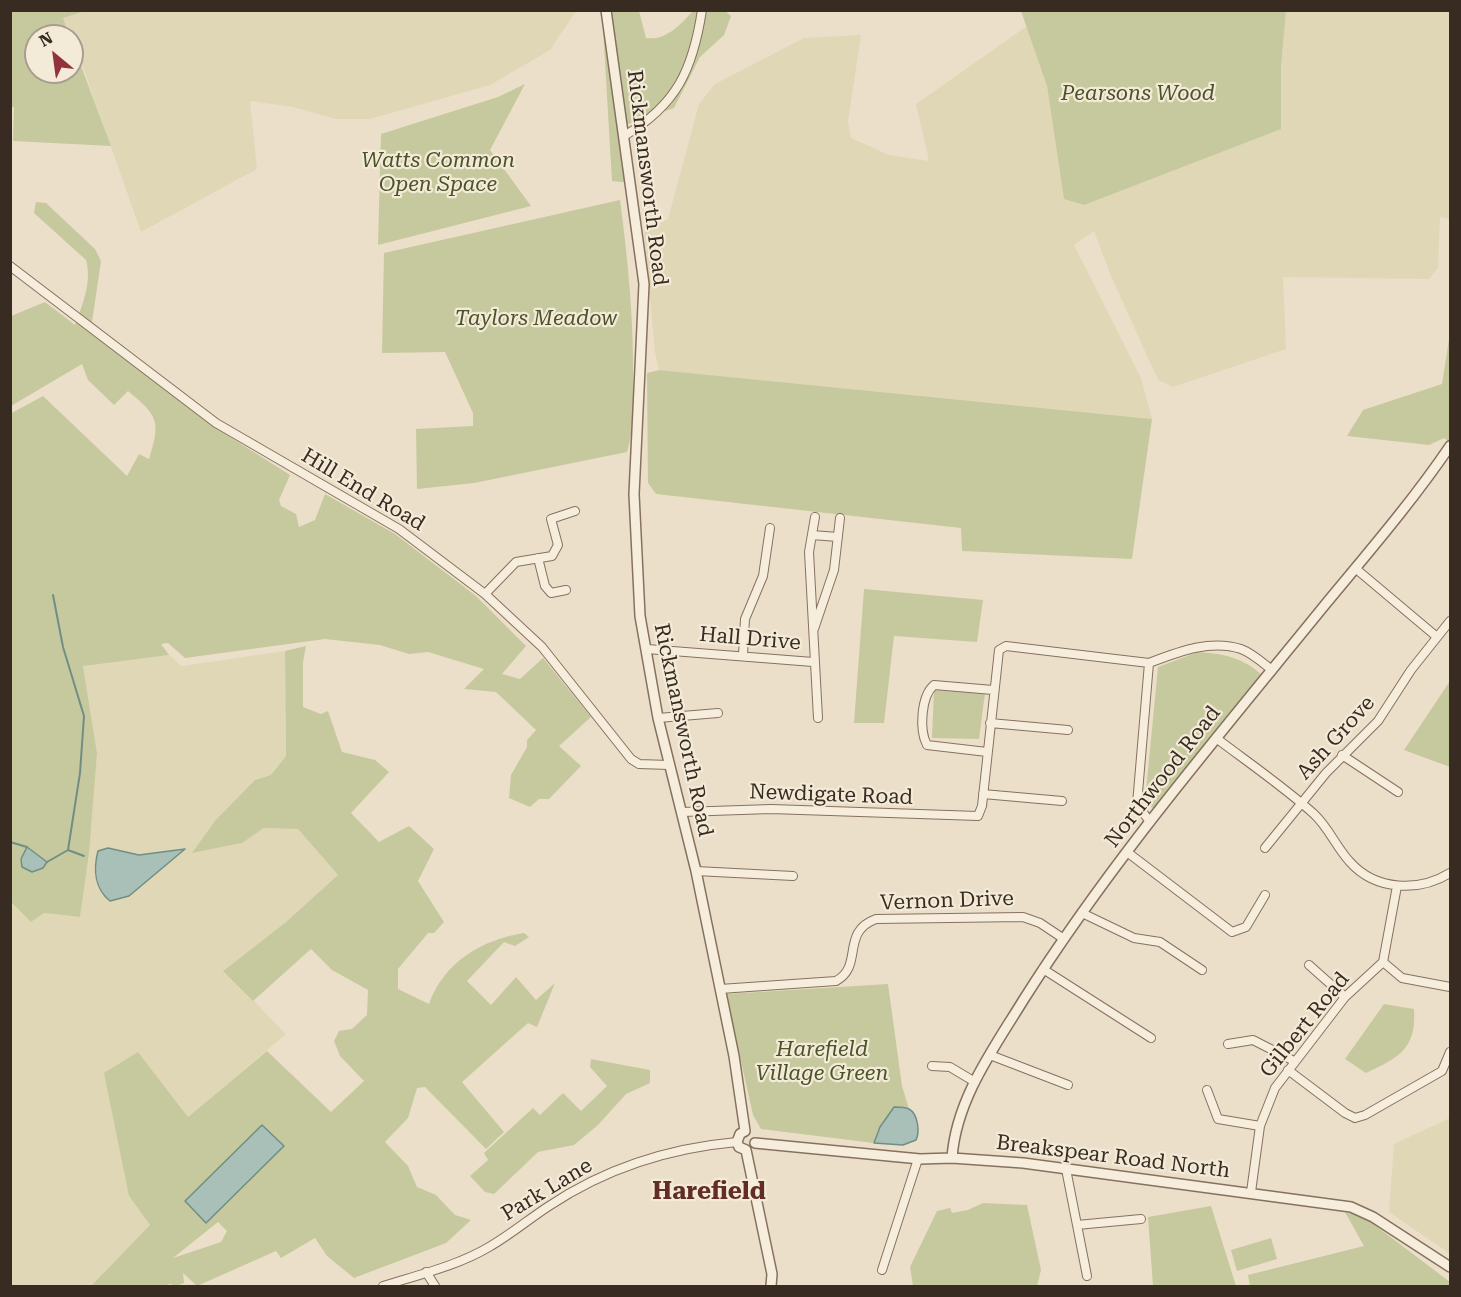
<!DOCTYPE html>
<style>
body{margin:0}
#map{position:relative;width:1461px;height:1297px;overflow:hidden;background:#ebdfc9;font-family:"Roboto Serif",serif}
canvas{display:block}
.frame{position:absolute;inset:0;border:12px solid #382b21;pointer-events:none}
.north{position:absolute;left:24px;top:24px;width:60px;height:60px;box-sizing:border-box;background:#f3ead8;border:2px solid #a89e8f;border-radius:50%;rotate:331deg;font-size:16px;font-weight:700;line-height:24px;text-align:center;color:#382b21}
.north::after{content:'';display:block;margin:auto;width:21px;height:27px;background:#91333a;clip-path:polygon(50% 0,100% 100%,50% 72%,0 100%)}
</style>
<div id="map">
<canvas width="1461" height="1297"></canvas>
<div class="frame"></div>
<div class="north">N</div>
</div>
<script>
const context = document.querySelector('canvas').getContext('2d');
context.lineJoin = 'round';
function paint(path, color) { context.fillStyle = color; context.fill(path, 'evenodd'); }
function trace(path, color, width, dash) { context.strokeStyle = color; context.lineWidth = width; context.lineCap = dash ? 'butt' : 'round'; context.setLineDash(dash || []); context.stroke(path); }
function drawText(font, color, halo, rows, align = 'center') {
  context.font = font + ' "Roboto Serif",serif'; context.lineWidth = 4.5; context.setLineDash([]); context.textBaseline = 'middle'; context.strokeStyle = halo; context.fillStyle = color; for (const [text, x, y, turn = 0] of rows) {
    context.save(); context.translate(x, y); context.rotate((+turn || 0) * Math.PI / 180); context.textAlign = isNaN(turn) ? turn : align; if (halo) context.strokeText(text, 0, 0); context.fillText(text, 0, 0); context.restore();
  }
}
paint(new Path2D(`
 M85,10L576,11L550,50L490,85L370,119H336L293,107L250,101L257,169L141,232L72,36L63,18Z
 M1286,11H1450V219L1440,217L1438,268L1429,279L1283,277L1286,349L1173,387L1158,380L1111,276L1094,231L1074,245L1141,378L1152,419L659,370L655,352L644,231L668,219L699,104L715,84L804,38L861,35L848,122L851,138L889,155L929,161L916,104L1027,26L1047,86L1064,199L1281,67Z
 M285,651L286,756L271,775L255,780L193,852L242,843L264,828L298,829L338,875L286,922L224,970L286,1034L188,1117L138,1052L129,1196L150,1225L91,1286H11L10,901L31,922L44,913L80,917L97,753L83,665L169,655L182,666Z
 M1450,1118V1254L1389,1212L1394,1144Z`), '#e0d7b7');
paint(new Path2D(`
 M10,11H85L63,18L70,36H36V72H72V42L111,146L13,141L14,107H10Z
 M602,11H639L646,38C666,41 680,25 693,11H725L731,16L724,35L700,57L674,108L628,124L633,183L612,181Z
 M1021,11H1286L1281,67V129L1084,205L1064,199L1047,86Z
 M525,84L490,150L531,206L378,245L381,134L498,97Z
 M620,200C628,261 634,321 633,383C633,407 634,429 627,452L474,483L417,489L416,429L473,426V413L445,352L382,353L384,253Z
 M36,202L46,203L95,249L101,261L92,322L210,414L222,432L290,475L279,500L281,506L296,514L299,527L315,520L325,494L395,534L476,596L526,646L502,674L520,679L543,658L591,717L559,746L581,766L549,799H539L530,807L509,798L511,775L527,747V740L536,730L496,692L464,689L484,669L428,652L409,654L380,645L325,639L185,658L168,643L161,644L169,655L83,666L97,753L89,853L80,917L44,913L31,922L10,901V414L43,396L127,476L139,454L149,459C161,421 158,416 128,391L114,405L88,380L82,364L11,406V316L45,302L75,325C83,303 92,282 86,260L34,213Z
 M1450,333V442L1444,438L1429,445L1347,436L1363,410L1442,384Z
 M659,370L1152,419L1132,559L962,551L961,528L656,494L648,483L647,373Z
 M864,589L983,600L977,642L894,636L884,723H854Z
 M306,646L303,662V707L321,714L328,711L342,752L375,760L389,772L351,813L379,842L409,826L434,849L418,881L444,922L434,933H428L398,969V989L429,1004C444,962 481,940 524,933L529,937L515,946L504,942L467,981L491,1005L516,977L536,1000L555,983L537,1027L528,1023L462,1082L504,1132L486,1149L425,1087L417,1088L408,1118L385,1142L408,1166L417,1187L436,1195L455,1215L471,1220L446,1243L354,1278L327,1256L315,1238L281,1258L276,1251L197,1286L183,1273L184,1283L176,1286L170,1284L164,1286H91L150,1225L129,1196L104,1073L138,1052L188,1117L267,1051L331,1112L364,1081L340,1056L334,1041L339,1031L352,1029L367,1015L368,990L332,970L311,949L253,1001L223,971L286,922L338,875L298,829L264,828L242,843L192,853L215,821L255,780L271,775L286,756L285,651ZM218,1222L227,1231L221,1242L173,1258Z
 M1198,652C1226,654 1244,658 1264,677L1156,811L1145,801L1158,667Z
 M1450,681V767L1404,750Z
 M934,690L985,693L979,739L932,738Z
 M888,984L902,1086L909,1109L894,1107L880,1127L874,1143L761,1129L753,1115L726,994Z
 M1384,1004L1414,1009C1417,1049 1398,1058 1366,1073L1345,1059Z
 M591,1059L650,1070V1083L626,1094L598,1125L574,1145L538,1152L494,1194L485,1192L470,1176L488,1160L484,1153L533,1108L540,1115L563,1093L581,1111L607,1086L590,1067Z
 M983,1203L1027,1205L1041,1270L1037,1286H913L910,1267L937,1211L950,1208L952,1213L968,1210Z
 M1211,1206L1236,1286H1153L1148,1217Z
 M1345,1212L1364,1217L1450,1282V1286H1250L1248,1275L1364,1246Z
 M1271,1238L1277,1259L1237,1271L1231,1250Z`), '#c6c99d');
const water = new Path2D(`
 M27,847L47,862L43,868L32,872L22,867L21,859Z
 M108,848L139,855L185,849L129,896L110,901C95,889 93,870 98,851Z
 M894,1107C898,1107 905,1107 909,1109C918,1114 920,1132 916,1140L903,1145L874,1143L880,1127Z
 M262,1125L284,1146L206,1223L185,1201Z`);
paint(water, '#a9c0b8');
trace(water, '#708e85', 1.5);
trace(new Path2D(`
 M53,595L63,647L84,716L80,773L68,850
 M10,842L27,847
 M47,862L68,850L84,856`), '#708e85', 2);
const minor = new Path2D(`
 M624,136C677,105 693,69 702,10
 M10,266L216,423L399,529L485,594L542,647L631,759L639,764L669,765
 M815,517L809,552L818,718
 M812,535L838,537
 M538,558L545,586L551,593L566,590
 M1355,568L1437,637
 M485,594L516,562L552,556L558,545L551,519L575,511
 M814,629L834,570L840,518
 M647,649L813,662
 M743,655L745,619L763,576L770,528
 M658,718L718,713
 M990,723L1068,730
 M1216,738C1249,763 1284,787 1314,814C1329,828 1336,847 1350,862C1376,891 1419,892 1450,873
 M987,752L927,745C919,730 921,696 934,685L993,690
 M1342,755L1398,792
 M983,794L1062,801
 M682,812L771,809L978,816L982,806L999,650L1006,646L1149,663
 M1150,822L1137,804L1149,663C1178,652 1210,639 1241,649C1252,653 1263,663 1272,670
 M1265,848L1326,773L1378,721L1411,670L1450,621
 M1127,852L1232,932L1246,927L1265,895
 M696,871L793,876
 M1082,913L1134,938L1160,942L1202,970
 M1383,962L1402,978L1450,987
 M1309,965L1345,997
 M1043,969L1151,1038
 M720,989L836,981C864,966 840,932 876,919L1023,917L1040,923L1064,939
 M1228,1044L1253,1040L1294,1061
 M990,1055L1068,1085
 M932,1066L950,1067L975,1082
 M1288,1070L1345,1113L1355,1118L1365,1115L1442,1071L1450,1052
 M1207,1090L1218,1119L1260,1126
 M1066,1169L1087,1276
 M1251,1192L1260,1126L1275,1088L1345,997L1383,962L1397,886
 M1077,1225L1141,1219
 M882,1270L918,1159
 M426,1272L435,1286
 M383,1286C418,1275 457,1266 489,1247C510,1235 529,1219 549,1206C606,1168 669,1148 737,1142`);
const tertiary = new Path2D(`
 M606,10L644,284L634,494L640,616L658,718L696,871L734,1056L745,1131
 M745,1131L740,1134L737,1142L739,1147L746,1150
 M755,1143L920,1159L952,1158L1023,1163L1351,1207L1373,1217L1450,1267
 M746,1150L772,1274L771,1286
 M952,1158C956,1099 994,1048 1024,999C1112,860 1220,734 1324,606C1367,554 1412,502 1450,446`);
trace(minor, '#86715f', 10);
trace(tertiary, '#86715f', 12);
trace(minor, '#f7eddc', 8);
trace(tertiary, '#f7eddc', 9);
drawText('italic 21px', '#4b5329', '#f3ead8', [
 ["Pearsons Wood",1138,94],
 ["Watts Common",438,161],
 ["Open Space",438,185],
 ["Taylors Meadow",536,319],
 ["Harefield",822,1050],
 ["Village Green",822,1074]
]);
drawText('21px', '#382b21', '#f3ead8', [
 ["Rickmansworth Road",647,178,83],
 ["Hill End Road",363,490,31],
 ["Hall Drive",750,639,5],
 ["Rickmansworth Road",683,730,78],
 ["Ash Grove",1336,738,-48],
 ["Northwood Road",1163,777,-52],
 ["Newdigate Road",831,795,2],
 ["Vernon Drive",947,901,-2],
 ["Gilbert Road",1305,1025,-51],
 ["Breakspear Road North",1113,1157,7],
 ["Park Lane",547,1190,-31]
]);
drawText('bold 24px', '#612d24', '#f3ead8', [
 ["Harefield",709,1192]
]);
</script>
